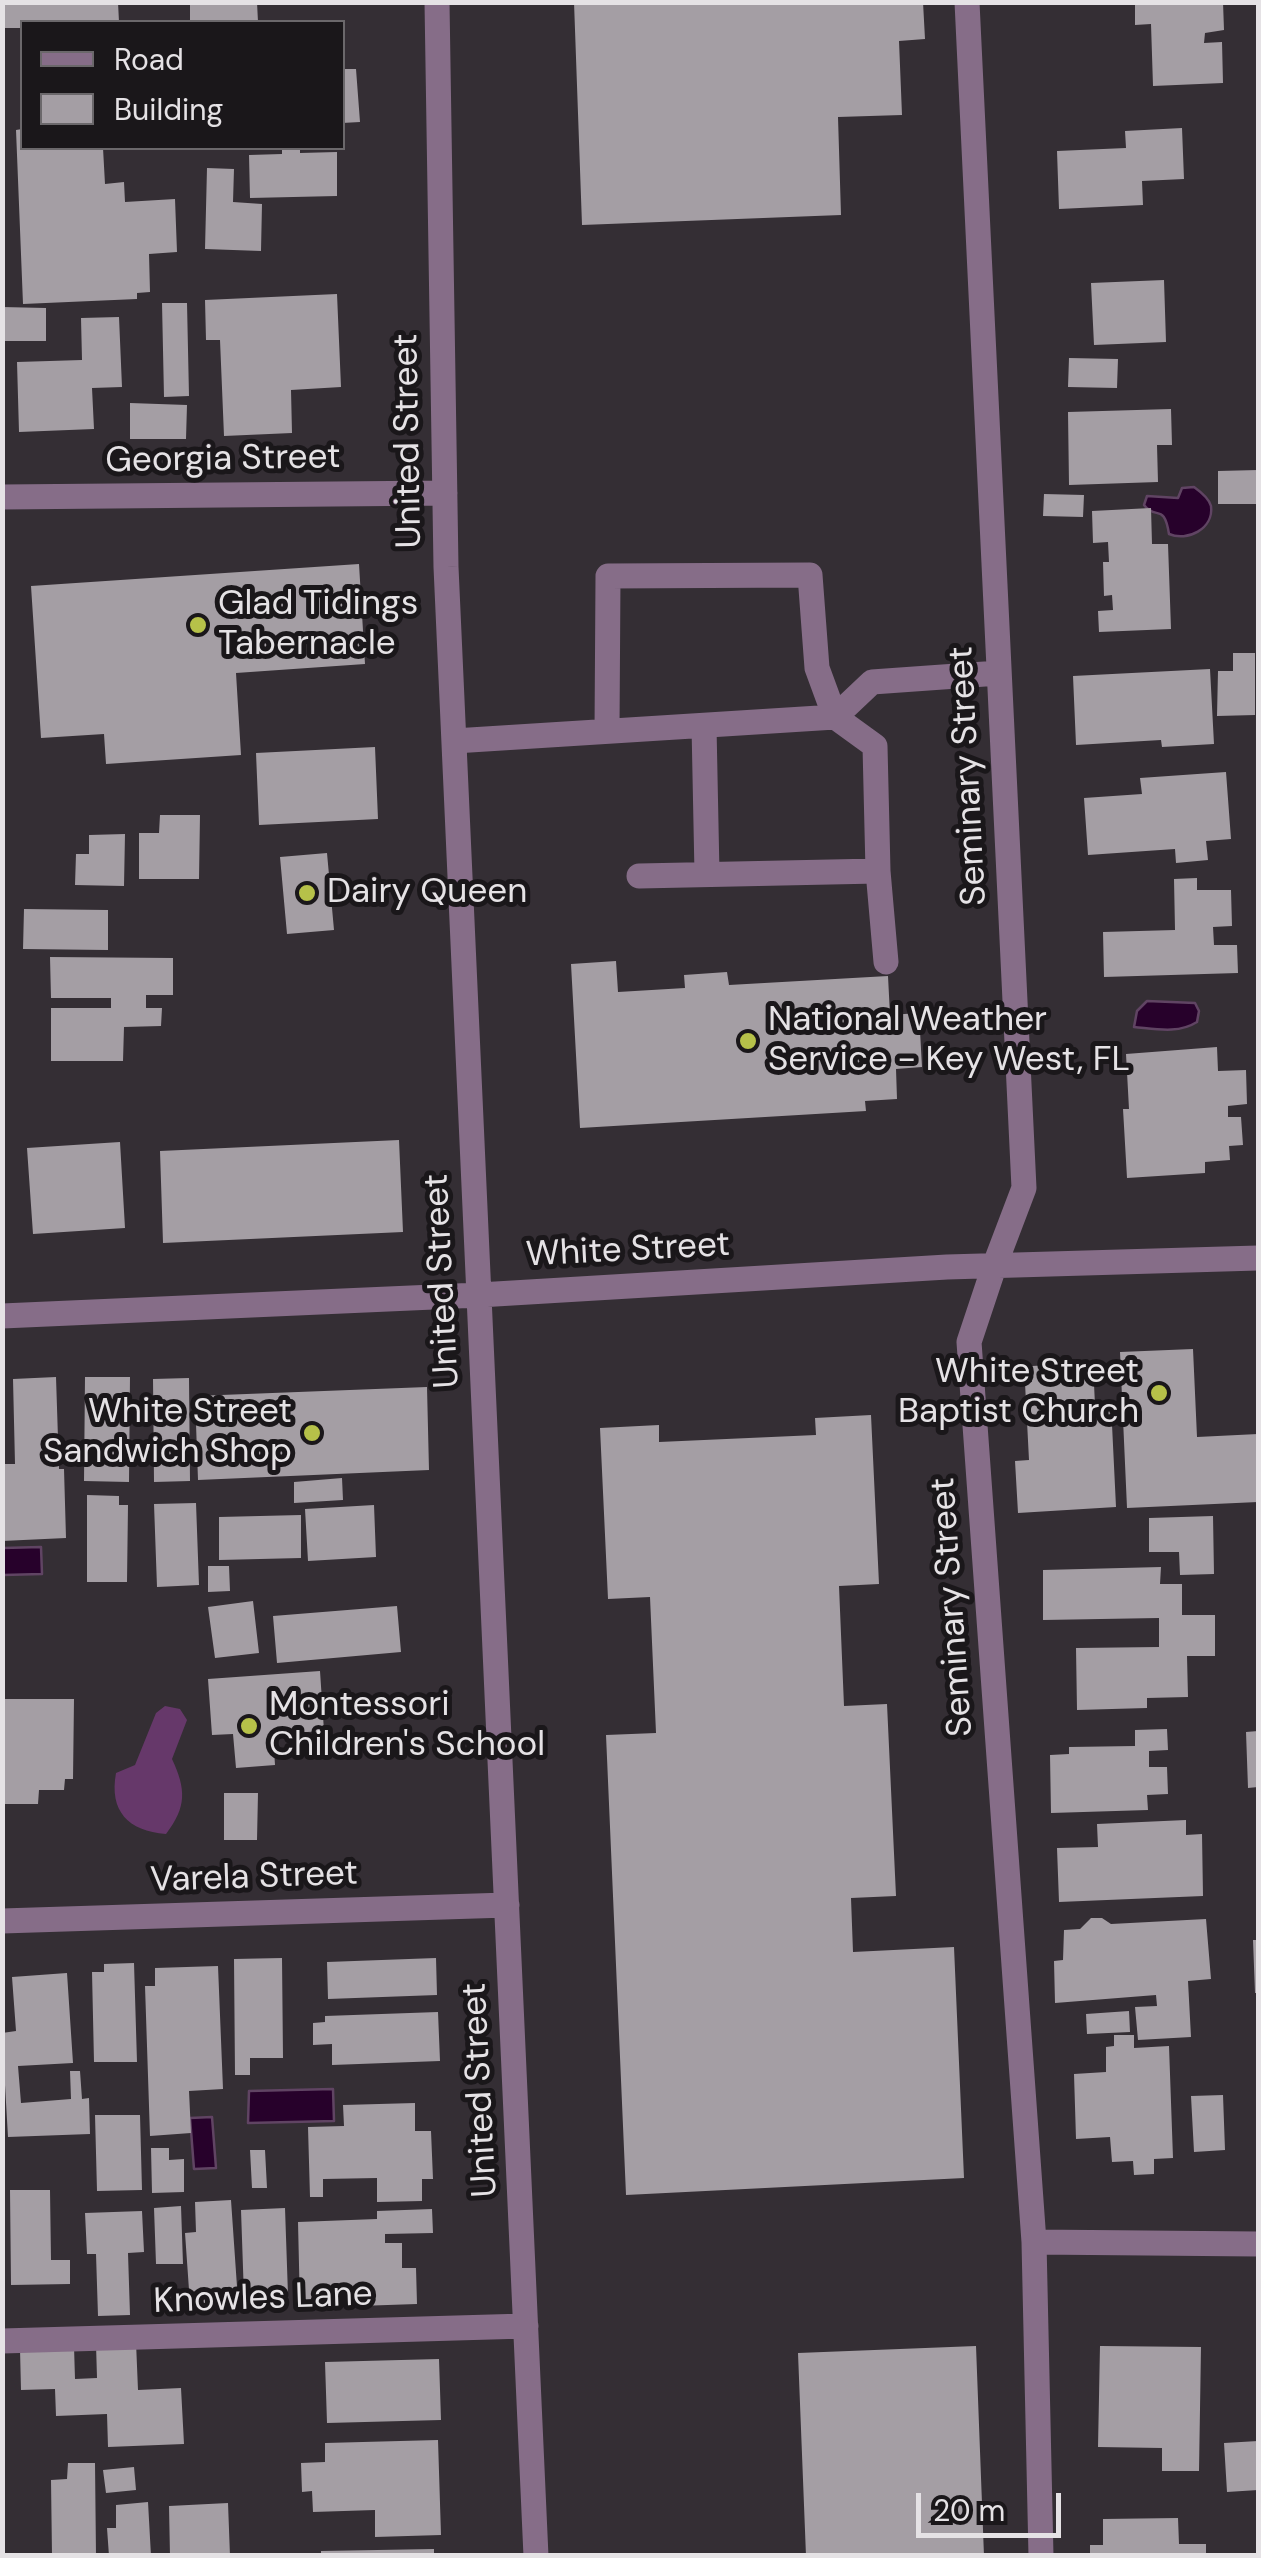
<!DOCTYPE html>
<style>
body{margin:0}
#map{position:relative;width:1261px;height:2558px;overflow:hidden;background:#342e34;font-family:"DM Sans",sans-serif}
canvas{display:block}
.frame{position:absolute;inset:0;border:5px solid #e5e2e5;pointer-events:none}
.legend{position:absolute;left:20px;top:20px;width:325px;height:130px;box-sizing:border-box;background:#1a171a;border:2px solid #6b686b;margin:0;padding:12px 18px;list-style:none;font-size:30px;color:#e5e2e5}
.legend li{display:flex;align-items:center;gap:20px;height:50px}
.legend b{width:50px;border:2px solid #6b686b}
.scale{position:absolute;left:916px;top:2493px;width:145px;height:45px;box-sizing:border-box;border:5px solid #e5e2e5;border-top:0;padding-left:12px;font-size:30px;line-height:35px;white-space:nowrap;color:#e5e2e5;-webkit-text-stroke:8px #1a171a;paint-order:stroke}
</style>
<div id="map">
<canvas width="1261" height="2558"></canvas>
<div class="frame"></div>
<ul class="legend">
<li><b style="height:12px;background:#866d88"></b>Road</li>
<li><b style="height:28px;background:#a49ea4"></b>Building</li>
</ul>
<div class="scale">20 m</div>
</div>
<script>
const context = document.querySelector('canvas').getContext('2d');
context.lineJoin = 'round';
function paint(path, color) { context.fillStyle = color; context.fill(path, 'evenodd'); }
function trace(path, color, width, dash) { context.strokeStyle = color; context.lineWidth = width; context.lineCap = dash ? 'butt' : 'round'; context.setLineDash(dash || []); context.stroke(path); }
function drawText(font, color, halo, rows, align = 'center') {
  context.font = font + ' "DM Sans",sans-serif'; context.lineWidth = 10; context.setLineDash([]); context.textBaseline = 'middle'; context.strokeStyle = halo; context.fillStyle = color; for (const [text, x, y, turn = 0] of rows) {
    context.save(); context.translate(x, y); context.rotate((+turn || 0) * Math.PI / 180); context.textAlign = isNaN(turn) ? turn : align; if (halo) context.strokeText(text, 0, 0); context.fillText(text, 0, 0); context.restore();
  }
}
paint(new Path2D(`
 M165,1706L180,1709L187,1720L172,1759C186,1789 187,1807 166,1834C128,1831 109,1811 116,1773L135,1765L156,1713Z`), '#66386a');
const water = new Path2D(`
 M1194,487C1201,492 1209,498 1211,506C1214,529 1187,542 1169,534C1164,502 1156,521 1144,505L1147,496L1178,498L1182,488Z
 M1147,1001L1195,1003L1199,1011L1197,1022C1178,1034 1156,1029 1134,1027L1137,1011Z
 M41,1547L42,1574L3,1575V1548Z
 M333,2089L334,2121L248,2123L249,2091Z
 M212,2117L216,2168L194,2169L190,2118Z`);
paint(water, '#27012b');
trace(water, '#604463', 2.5);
paint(new Path2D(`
 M2,2H118L119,22H22V28H2Z
 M190,2H257L258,22H190Z
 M574,2H923L925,39L899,41L902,115L838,117L841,215L582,225Z
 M1135,2H1223L1224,30L1205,33L1204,43L1222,42L1223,83L1153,86L1151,24L1135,25Z
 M342,69H356L360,122L342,123Z
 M1182,128L1184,179L1142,181L1143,205L1059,209L1057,151L1126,148L1125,131Z
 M22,129V148H103L105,184L124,182L125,202L175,199L177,252L149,254L150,292L137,293V299L23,304L16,130Z
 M282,148H300V153L337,152V196L250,198L249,155L282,154Z
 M207,168L234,169L233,202L262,204L261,251L205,249Z
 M1164,280L1166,342L1094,345L1091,283Z
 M337,294L341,387L291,390L292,433L224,436L220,340H206L205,300Z
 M162,303H187L189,396L164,397Z
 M2,307L46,308V341H2Z
 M119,317L122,387L92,388L94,429L19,432L17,362L82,360L81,318Z
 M1069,358L1118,359L1117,388L1068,387Z
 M130,403L187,405L186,439H130Z
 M1171,409L1172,445H1157L1158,482L1069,485L1068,412Z
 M1258,470V504H1218V471Z
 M1044,494L1084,495L1083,517L1043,516Z
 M1151,508L1152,544H1168L1171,629L1099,632L1098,611L1113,610L1112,595L1104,596L1103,562H1109L1108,542L1093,543L1092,511Z
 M359,564L365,664L236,673L241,755L106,764L104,734L41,738L31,586Z
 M1233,653H1255V715L1217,716L1218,671H1233Z
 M1210,669L1214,744L1162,747L1161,740L1076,745L1073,676Z
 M375,747L378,819L259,825L256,753Z
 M1226,772L1231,839L1206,841L1208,860L1176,863L1175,849L1088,855L1084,798L1142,794L1140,778Z
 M160,815H200L199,879H139V833H159Z
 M125,834L124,886L75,885L76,854H89V835Z
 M327,853L334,930L287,934L280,857Z
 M1197,878V890H1231L1232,926L1213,927L1214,945H1237L1238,973L1104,977L1103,932L1175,930L1174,879Z
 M24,909L108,910V950L23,949Z
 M50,957L173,958V995H146V1008H162L161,1026L124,1027L123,1061H51V1008H111V998H51Z
 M616,961L618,992L685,988L684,975L727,972L729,985L888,976L890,1015L919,1013L922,1067L896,1069L897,1099L865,1101L866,1111L580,1128L571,964Z
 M1217,1047L1218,1071L1246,1070L1247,1104L1228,1106V1117H1241L1243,1145L1229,1146L1230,1160L1205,1162V1173L1127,1178L1123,1109H1129L1126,1054Z
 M399,1140L403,1232L163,1243L160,1151Z
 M120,1142L125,1228L33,1234L27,1148Z
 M1193,1349L1197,1437L1258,1434V1502L1127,1508L1120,1352Z
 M1093,1363L1095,1405L1111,1404L1116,1507L1018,1513L1015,1461L1029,1460L1025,1383L1032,1382V1366Z
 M56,1377L59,1469H64L66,1538L2,1541V1464H15L13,1379Z
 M85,1377H130L129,1482L84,1481Z
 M189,1378L190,1481L154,1482L153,1379Z
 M427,1387L429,1470L198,1480L195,1396Z
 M871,1415L879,1584L839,1586L844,1706L887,1704L896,1896L851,1898L853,1952L954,1947L964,2178L626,2195L606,1735L656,1733L650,1597L608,1599L600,1428L659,1425V1442L816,1435L815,1418Z
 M342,1478L343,1500L294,1503V1482Z
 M87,1495L119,1496V1505H128L127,1582H87Z
 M196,1503L199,1585L157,1587L154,1504Z
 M374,1505L376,1557L308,1561L305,1509Z
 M301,1515V1558L219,1560V1517Z
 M1213,1516L1214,1574L1180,1575L1179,1552H1149V1518Z
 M208,1566H229L230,1591L208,1592Z
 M1161,1567L1160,1584H1182V1615H1215V1656H1187L1188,1697L1147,1698V1708L1077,1710L1076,1648L1159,1647V1618L1043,1620V1570Z
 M253,1601L259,1653L215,1658L208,1607Z
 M397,1606L401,1652L277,1663L273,1616Z
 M320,1671L324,1731L273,1734L275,1765L236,1768L233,1734L212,1735L208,1679Z
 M2,1699H74L73,1779H65L64,1790H39L38,1804H2Z
 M1167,1729L1168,1750L1149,1751V1767H1167L1168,1794L1147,1795L1148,1810L1051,1813L1050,1755L1069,1754V1747L1135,1746V1730Z
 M1258,1731V1787L1248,1788L1246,1732Z
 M224,1793H258L257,1840H224Z
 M1186,1820V1835L1202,1834L1203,1896L1059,1902L1057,1848L1098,1847L1097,1824Z
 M1091,1918H1102L1111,1924L1206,1919L1211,1979L1188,1981L1191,2037L1138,2040L1135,2007L1157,2006L1156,1995L1055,2003L1054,1961L1063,1960L1064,1930L1080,1929Z
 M1253,1940H1258V1993H1255Z
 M282,1958L283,2058H250V2075H235L234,1959Z
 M436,1958L437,1995L328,1999L327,1962Z
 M134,1963L137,2062H94L92,1972H104V1964Z
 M218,1966L223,2089L189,2091L191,2133L150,2136L145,1986H155V1968Z
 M67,1973L73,2063L18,2066L21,2103L71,2099L70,2071H80L82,2099L89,2098L90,2134L8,2137L2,2033L16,2031L12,1977Z
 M1129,2011L1130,2032L1087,2034L1086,2014Z
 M438,2012L440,2061L332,2065V2044L313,2045V2023L325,2022V2016Z
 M1114,2035H1134V2048L1169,2046L1173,2158L1154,2159V2174L1134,2175L1133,2161L1112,2162L1110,2137L1076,2139L1074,2074L1106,2072V2047L1114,2046Z
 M1223,2095L1225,2150L1194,2152L1191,2096Z
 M415,2103V2131H431L433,2179H422V2201L377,2202V2178L323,2179V2197H310L308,2127L344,2126L343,2105Z
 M95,2115H140L142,2190L97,2191Z
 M151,2148H169V2160L184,2159V2192L152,2193Z
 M250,2150H265L267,2188H252Z
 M10,2190H50L51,2260H70V2284L11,2285Z
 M231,2200L238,2301L190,2304L185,2233L196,2232L195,2202Z
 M181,2206L183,2264H156L154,2208Z
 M285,2208L288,2295L244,2297L241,2210Z
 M432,2209L433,2233L385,2234V2243H402V2268H416L417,2304L300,2308L298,2222L377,2219V2211Z
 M142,2211L144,2252L128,2253L130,2315L98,2316L96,2254H87L85,2213Z
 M136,2342L138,2390L181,2388L184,2444L108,2447L107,2414L56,2416L55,2389L21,2390L20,2349L74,2346L75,2379L97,2378L96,2344Z
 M976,2346L984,2556H806L798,2353Z
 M1100,2346L1201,2347L1199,2471H1162V2448L1098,2447Z
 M439,2359L441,2420L327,2423L325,2362Z
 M438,2440L441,2535L375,2537V2510L313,2512L312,2491L302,2492L301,2463L325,2462V2443Z
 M1258,2441V2490L1227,2492L1224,2443Z
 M68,2463H95L96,2556H52L51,2480L67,2479Z
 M134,2467L136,2490L106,2493L103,2470Z
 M148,2502L151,2556H109L107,2528H116V2505Z
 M228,2503L230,2556H170L169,2506Z
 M1178,2518L1179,2544H1206V2556H1090V2545H1103V2519Z
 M434,2549V2556H321V2551Z`), '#a49ea4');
trace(new Path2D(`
 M437,2L446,567L536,2556
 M967,2L1024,1188L994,1267L969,1342L1034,2242L1041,2556
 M2,497L445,493
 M704,726L707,874
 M607,731L608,576L810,575L817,668L835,717L875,746L878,871L639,876
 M454,741L835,717L872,682L999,673
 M878,871L886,962
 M2,1316L479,1295L947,1267L1258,1258
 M2,1921L507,1905
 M1034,2242L1258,2244
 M2,2341L526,2326`), '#866d88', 25);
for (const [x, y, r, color] of [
 [198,625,10,"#b6c149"],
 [307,893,10,"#b6c149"],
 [748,1041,10,"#b6c149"],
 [1159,1393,10,"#b6c149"],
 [312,1433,10,"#b6c149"],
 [249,1726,10,"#b6c149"]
]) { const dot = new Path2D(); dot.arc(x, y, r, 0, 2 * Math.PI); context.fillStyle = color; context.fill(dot); trace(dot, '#1a171a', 4); }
drawText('35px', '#e5e2e5', '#1a171a', [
 ["United Street",409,441,-91],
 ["Georgia Street",223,460,-1],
 ["Seminary Street",969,776,-93],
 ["White Street",628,1251,-3],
 ["United Street",443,1281,-93],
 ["Seminary Street",953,1607,-94],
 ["Varela Street",254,1878,-2],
 ["United Street",481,2090,-93],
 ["Knowles Lane",263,2299,-2]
]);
drawText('35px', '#e5e2e5', '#1a171a', [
 ["Glad Tidings",218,605],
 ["Tabernacle",218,645],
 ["Dairy Queen",327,893],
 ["National Weather",768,1021],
 ["Service - Key West, FL",768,1061],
 ["White Street",1139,1373,"right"],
 ["Baptist Church",1139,1413,"right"],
 ["White Street",292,1413,"right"],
 ["Sandwich Shop",292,1453,"right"],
 ["Montessori",269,1706],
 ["Children's School",269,1746]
], 'left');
</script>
